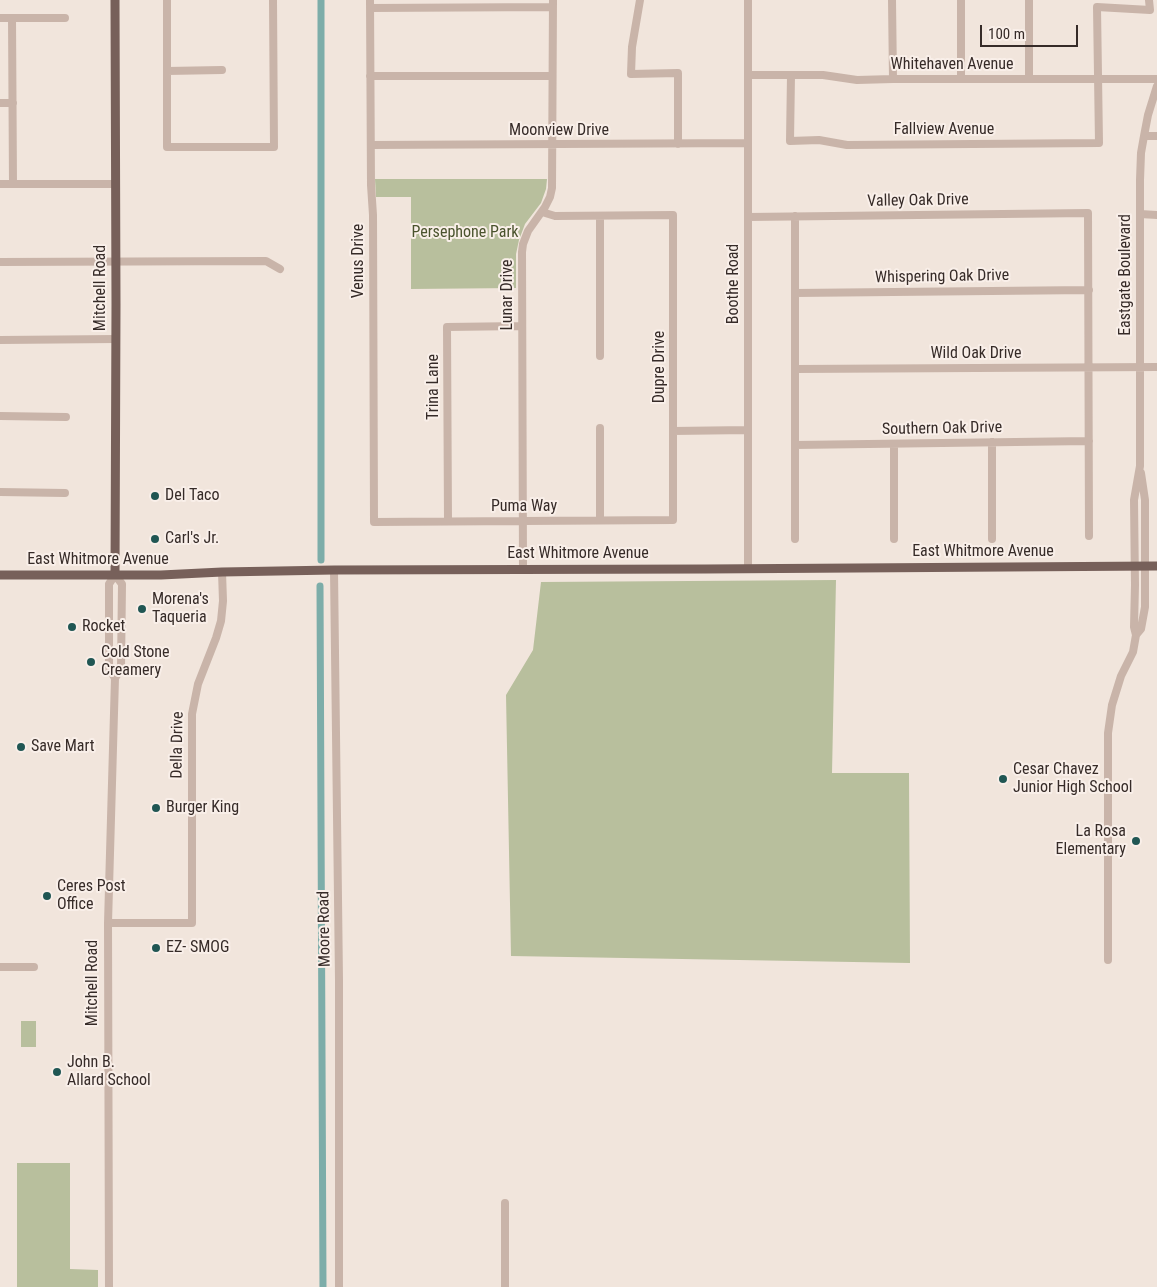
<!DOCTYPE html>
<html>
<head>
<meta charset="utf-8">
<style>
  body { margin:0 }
  #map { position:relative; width:1157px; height:1287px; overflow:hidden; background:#f1e5dc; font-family:"Roboto Condensed",sans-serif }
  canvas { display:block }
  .scale { position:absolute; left:980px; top:25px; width:98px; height:22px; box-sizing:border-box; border:2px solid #362b28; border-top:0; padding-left:6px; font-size:15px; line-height:18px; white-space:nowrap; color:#362b28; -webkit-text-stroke:4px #f9efe9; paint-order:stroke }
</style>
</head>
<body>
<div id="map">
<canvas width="1157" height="1287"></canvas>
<div class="scale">100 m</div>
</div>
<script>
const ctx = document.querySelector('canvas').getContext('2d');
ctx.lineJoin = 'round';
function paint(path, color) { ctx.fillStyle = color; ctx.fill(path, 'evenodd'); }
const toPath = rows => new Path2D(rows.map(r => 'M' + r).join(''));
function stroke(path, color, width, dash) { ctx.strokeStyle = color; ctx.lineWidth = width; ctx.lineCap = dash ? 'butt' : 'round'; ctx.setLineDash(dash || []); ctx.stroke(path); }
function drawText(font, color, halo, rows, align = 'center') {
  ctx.font = font + ' "Roboto Condensed",sans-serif'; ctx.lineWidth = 4; ctx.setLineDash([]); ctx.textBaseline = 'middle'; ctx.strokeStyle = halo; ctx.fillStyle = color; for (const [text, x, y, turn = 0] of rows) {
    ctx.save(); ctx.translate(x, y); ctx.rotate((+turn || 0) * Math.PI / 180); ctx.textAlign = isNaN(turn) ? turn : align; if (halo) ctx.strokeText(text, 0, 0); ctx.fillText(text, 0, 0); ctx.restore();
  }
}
paint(toPath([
  [375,179,547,179,546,189,541,203,525,224,519,240,516,254,516,288,411,289,411,197,376,197],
  [836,580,832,773,909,773,910,963,511,956,506,695,533,650,541,582],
  [21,1021,36,1021,36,1047,21,1047],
  [17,1163,70,1163,70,1269,98,1270,98,1287,17,1287]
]), '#b8bf9d');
stroke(toPath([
  [321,560,321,0],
  [320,586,323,1287]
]), '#7dada9', 7);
stroke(toPath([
  [167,0,167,147,274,147,273,0],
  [370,0,371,185,373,215,374,522,673,520,673,215,555,216,542,212],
  [640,0,632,47,631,74,678,73,678,144],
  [892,0,893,79],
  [961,0,961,78],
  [370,8,553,7],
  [0,18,65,18],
  [12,18,13,184],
  [167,71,222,70],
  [748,75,823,75,857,80,893,79,1157,79],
  [791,75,790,141,819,140,847,145,1099,143,1097,7,1150,10,1149,0],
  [370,76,552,76],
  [1029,79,1029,0],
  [0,103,13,103],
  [1144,136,1157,136],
  [371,145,748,143],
  [0,184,116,184],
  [1140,214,1157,215],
  [600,216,600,356],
  [795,216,795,539],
  [748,217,1088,213,1089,536],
  [0,262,266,261,280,269],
  [795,293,1089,290],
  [0,340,116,339],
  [795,369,1157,367],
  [0,416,66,417],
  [600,428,600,520],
  [673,431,748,430],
  [992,442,992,539],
  [894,444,894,539],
  [795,445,1089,441],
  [0,492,65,493],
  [448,521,447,327,522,326],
  [523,569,522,252,523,244,528,231,545,207,550,197,552,188,553,0],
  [748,569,748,0],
  [334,570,339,980,339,1287],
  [1136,635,1134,627,1135,585,1134,500,1140,466,1140,180,1141,153,1144,136,1148,115,1157,86],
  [108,923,192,923,192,714,198,684,216,638,221,621,223,601,222,572],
  [1108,960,1108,733,1112,705,1121,676,1133,652,1136,635,1141,629,1145,607,1145,500,1141,473],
  [0,967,34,967],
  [505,1203,505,1287],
  [109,1287,108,923,115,678,121,669,122,584,115,575,109,584,109,669,115,678]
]), '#c9b4a9', 8);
stroke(toPath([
  [115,0,116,304,115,575],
  [0,575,161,575,222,572,334,570,706,569,1157,566]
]), '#77605a', 9);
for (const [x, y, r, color] of [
  [155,496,5,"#205653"],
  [155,539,5,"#205653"],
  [142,609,5,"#205653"],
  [72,627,5,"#205653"],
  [91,662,5,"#205653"],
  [21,747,5,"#205653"],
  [1003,779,5,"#205653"],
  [156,808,5,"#205653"],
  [1136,841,5,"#205653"],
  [47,896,5,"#205653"],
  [156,948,5,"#205653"],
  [57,1072,5,"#205653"]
]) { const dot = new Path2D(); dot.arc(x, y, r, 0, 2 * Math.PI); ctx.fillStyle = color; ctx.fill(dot); stroke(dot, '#f9efe9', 2); }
drawText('16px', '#362b28', '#f9efe9', [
  ["Whitehaven Avenue",952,65],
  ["Fallview Avenue",944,130],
  ["Moonview Drive",559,131],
  ["Valley Oak Drive",918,201,-1],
  ["Venus Drive",359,261,-90],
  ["Eastgate Boulevard",1126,275,-90],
  ["Whispering Oak Drive",942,277,-1],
  ["Boothe Road",734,284,-90],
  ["Mitchell Road",101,288,-90],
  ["Lunar Drive",508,295,-90],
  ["Wild Oak Drive",976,354],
  ["Dupre Drive",660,367,-90],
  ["Trina Lane",434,387,-90],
  ["Southern Oak Drive",942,429,-1],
  ["Puma Way",524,507],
  ["East Whitmore Avenue",983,552],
  ["East Whitmore Avenue",578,554],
  ["East Whitmore Avenue",98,560],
  ["Della Drive",178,745,-89],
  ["Moore Road",325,929,-91],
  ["Mitchell Road",93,983,-90]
]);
drawText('16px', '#4a532d', '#f9efe9', [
  ["Persephone Park",465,233]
]);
drawText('16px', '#362b28', '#f9efe9', [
  ["Del Taco",165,496],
  ["Carl's Jr.",165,539],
  ["Morena's",152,600],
  ["Taqueria",152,618],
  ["Rocket",82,627],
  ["Cold Stone",101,653],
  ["Creamery",101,671],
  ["Save Mart",31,747],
  ["Cesar Chavez",1013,770],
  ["Junior High School",1013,788],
  ["Burger King",166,808],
  ["La Rosa",1126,832,"right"],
  ["Elementary",1126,850,"right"],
  ["Ceres Post",57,887],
  ["Office",57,905],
  ["EZ- SMOG",166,948],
  ["John B.",67,1063],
  ["Allard School",67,1081]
], 'left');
</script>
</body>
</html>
